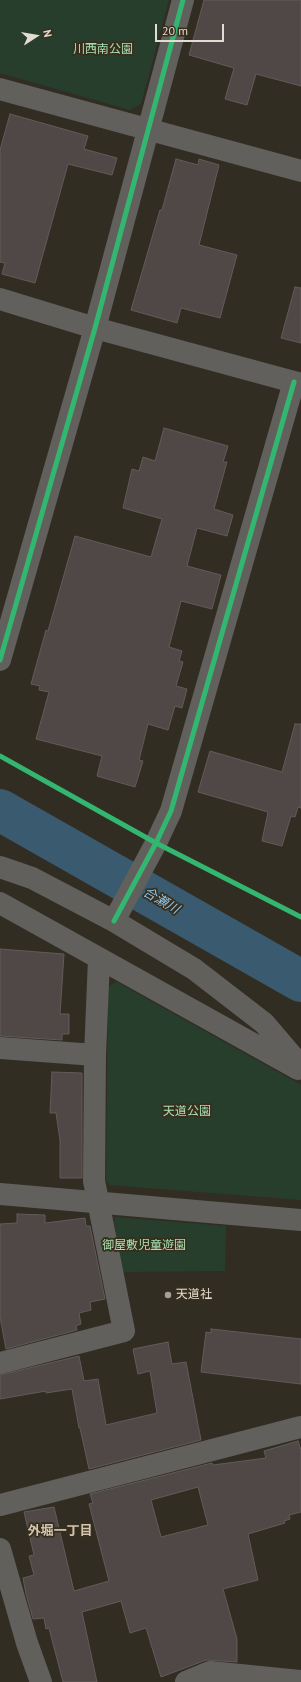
<!DOCTYPE html>
<html>
<head>
<meta charset="utf-8">
<style>
  body { margin:0 }
  #map { position:relative; width:301px; height:1682px; overflow:hidden; background:#322d23; font-family:"PT Sans",sans-serif }
  canvas { display:block }
  .north { position:absolute; left:16px; top:16px; width:40px; height:40px; -webkit-text-stroke:3px #382e1d; paint-order:stroke; rotate:78deg; font-size:11px; font-weight:700; line-height:16px; text-align:center; color:#e3dcd2 }
  .north::after { content:''; display:block; margin:auto; width:14px; height:18px; background:#e3dcd2; clip-path:polygon(50% 0,100% 100%,50% 72%,0 100%) }
  .scale { position:absolute; left:155px; top:24px; width:69px; height:18px; box-sizing:border-box; border:2px solid #e3dcd2; border-top:0; padding-left:5px; font-size:12px; line-height:14px; white-space:nowrap; color:#e3dcd2; -webkit-text-stroke:3px #382e1d; paint-order:stroke }
</style>
</head>
<body>
<div id="map">
<canvas width="301" height="1682"></canvas>
<div class="north">N</div>
<div class="scale">20 m</div>
</div>
<script>
const ctx = document.querySelector('canvas').getContext('2d');
ctx.lineJoin = 'round';
function paint(path, color) { ctx.fillStyle = color; ctx.fill(path, 'evenodd'); }
const toPath = rows => new Path2D(rows.map(r => 'M' + r).join(''));
function stroke(path, color, width, dash) { ctx.strokeStyle = color; ctx.lineWidth = width; ctx.lineCap = dash ? 'butt' : 'round'; ctx.setLineDash(dash || []); ctx.stroke(path); }
function drawText(font, color, halo, rows, align = 'center') {
  ctx.font = font + ' "PT Sans","Noto Sans JP",sans-serif'; ctx.lineWidth = 3.5; ctx.setLineDash([]); ctx.textBaseline = 'middle'; ctx.strokeStyle = halo; ctx.fillStyle = color; for (const [text, x, y, turn = 0] of rows) {
    ctx.save(); ctx.translate(x, y); ctx.rotate((+turn || 0) * Math.PI / 180); ctx.textAlign = isNaN(turn) ? turn : align; if (halo) ctx.strokeText(text, 0, 0); ctx.fillText(text, 0, 0); ctx.restore();
  }
}
paint(toPath([
  [0,0,169,0,141,104,130,110,0,73],
  [117,982,301,1085,301,1200,110,1185,106,1181,108,987],
  [114,1217,226,1226,225,1271,121,1272]
]), '#283e2c');
stroke(toPath([
  [0,810,301,981]
]), '#3a5a6f', 42);
const building = toPath([
  [204,0,301,0,301,86,256,74,247,105,225,99,234,68,189,55,204,0],
  [10,114,88,136,84,149,117,158,112,175,68,164,35,283,2,274,5,263,0,262,0,150,10,114],
  [176,159,198,165,199,159,219,165,199,245,237,255,220,318,181,308,177,323,131,310,160,210,162,210,176,159],
  [295,287,301,288,301,343,281,338,295,287],
  [164,428,228,446,223,462,227,462,214,509,233,515,227,536,197,528,187,566,221,575,212,609,181,601,169,647,182,651,179,661,183,662,176,686,187,689,182,708,175,706,168,730,148,724,139,760,143,761,135,787,97,776,102,756,36,739,49,692,39,690,40,686,31,684,46,630,48,631,75,536,151,557,162,519,123,508,132,469,139,471,143,457,155,461,164,428],
  [295,724,301,724,301,808,298,807,295,817,291,816,282,846,262,841,268,812,198,792,210,751,282,772,295,724],
  [0,949,64,954,60,1014,69,1014,69,1034,62,1034,62,1040,0,1036,0,949],
  [52,1072,82,1073,82,1178,60,1178,60,1140,56,1113,50,1113,52,1072],
  [17,1214,45,1215,45,1223,85,1218,86,1226,90,1226,105,1299,90,1302,91,1310,79,1313,81,1324,76,1326,77,1330,6,1349,0,1317,0,1224,17,1223,17,1214],
  [211,1329,301,1339,301,1384,201,1372,206,1332,211,1333,211,1329],
  [168,1342,172,1364,186,1362,201,1440,89,1469,80,1428,79,1428,72,1389,46,1393,46,1391,0,1399,0,1375,79,1356,84,1381,98,1379,106,1425,157,1413,150,1371,138,1374,133,1349,168,1342],
  [298,1441,301,1450,301,1512,289,1515,290,1519,284,1521,285,1523,248,1534,258,1580,223,1589,237,1639,237,1662,206,1660,161,1677,146,1628,130,1633,121,1601,82,1612,97,1682,63,1682,49,1628,46,1629,44,1618,33,1619,26,1594,23,1578,34,1575,29,1556,34,1555,24,1512,54,1507,74,1591,109,1581,89,1504,93,1503,90,1494,212,1463,213,1465,266,1458,264,1451,298,1441],
  [198,1487,208,1525,161,1537,151,1500,198,1487]
]);
paint(building, '#4f4846');
stroke(building, '#625b59', 1);
stroke(toPath([
  [0,89,301,171],
  [0,299,95,328,301,384],
  [0,660,95,328,183,0],
  [0,867,32,878,114,921,194,969,264,1023,301,1066],
  [0,903,298,1069],
  [114,921,156,843,171,811,294,382],
  [0,1048,95,1055],
  [0,1194,301,1220],
  [0,1363,124,1331,94,1181,95,1055,99,959],
  [0,1505,301,1427],
  [0,1549,27,1643,41,1682],
  [186,1682,210,1672,301,1681]
]), '#62605c', 22);
stroke(toPath([
  [0,660,95,328,183,0],
  [0,756,156,843,301,917],
  [114,921,156,843,171,811,294,382]
]), '#33b770', 5);
for (const [x, y, r, color] of [
  [168,1295,4,"#a59f95"]
]) { const dot = new Path2D(); dot.arc(x, y, r, 0, 2 * Math.PI); ctx.fillStyle = color; ctx.fill(dot); stroke(dot, '#382e1d', 1.5); }
drawText('12px', '#a6e0b2', '#382e1d', [
  ["川西南公園",103,50],
  ["天道公園",187,1112],
  ["御屋敷児童遊園",144,1246]
]);
drawText('12px', '#e3dcd2', '#382e1d', [
  ["天道社",176,1295]
], 'left');
drawText('italic 13px', '#8ac8f1', '#382e1d', [
  ["合瀬川",161,901,30]
]);
drawText('bold 13px', '#d2c6b1', '#382e1d', [
  ["外堀一丁目",60,1531]
]);
</script>
</body>
</html>
